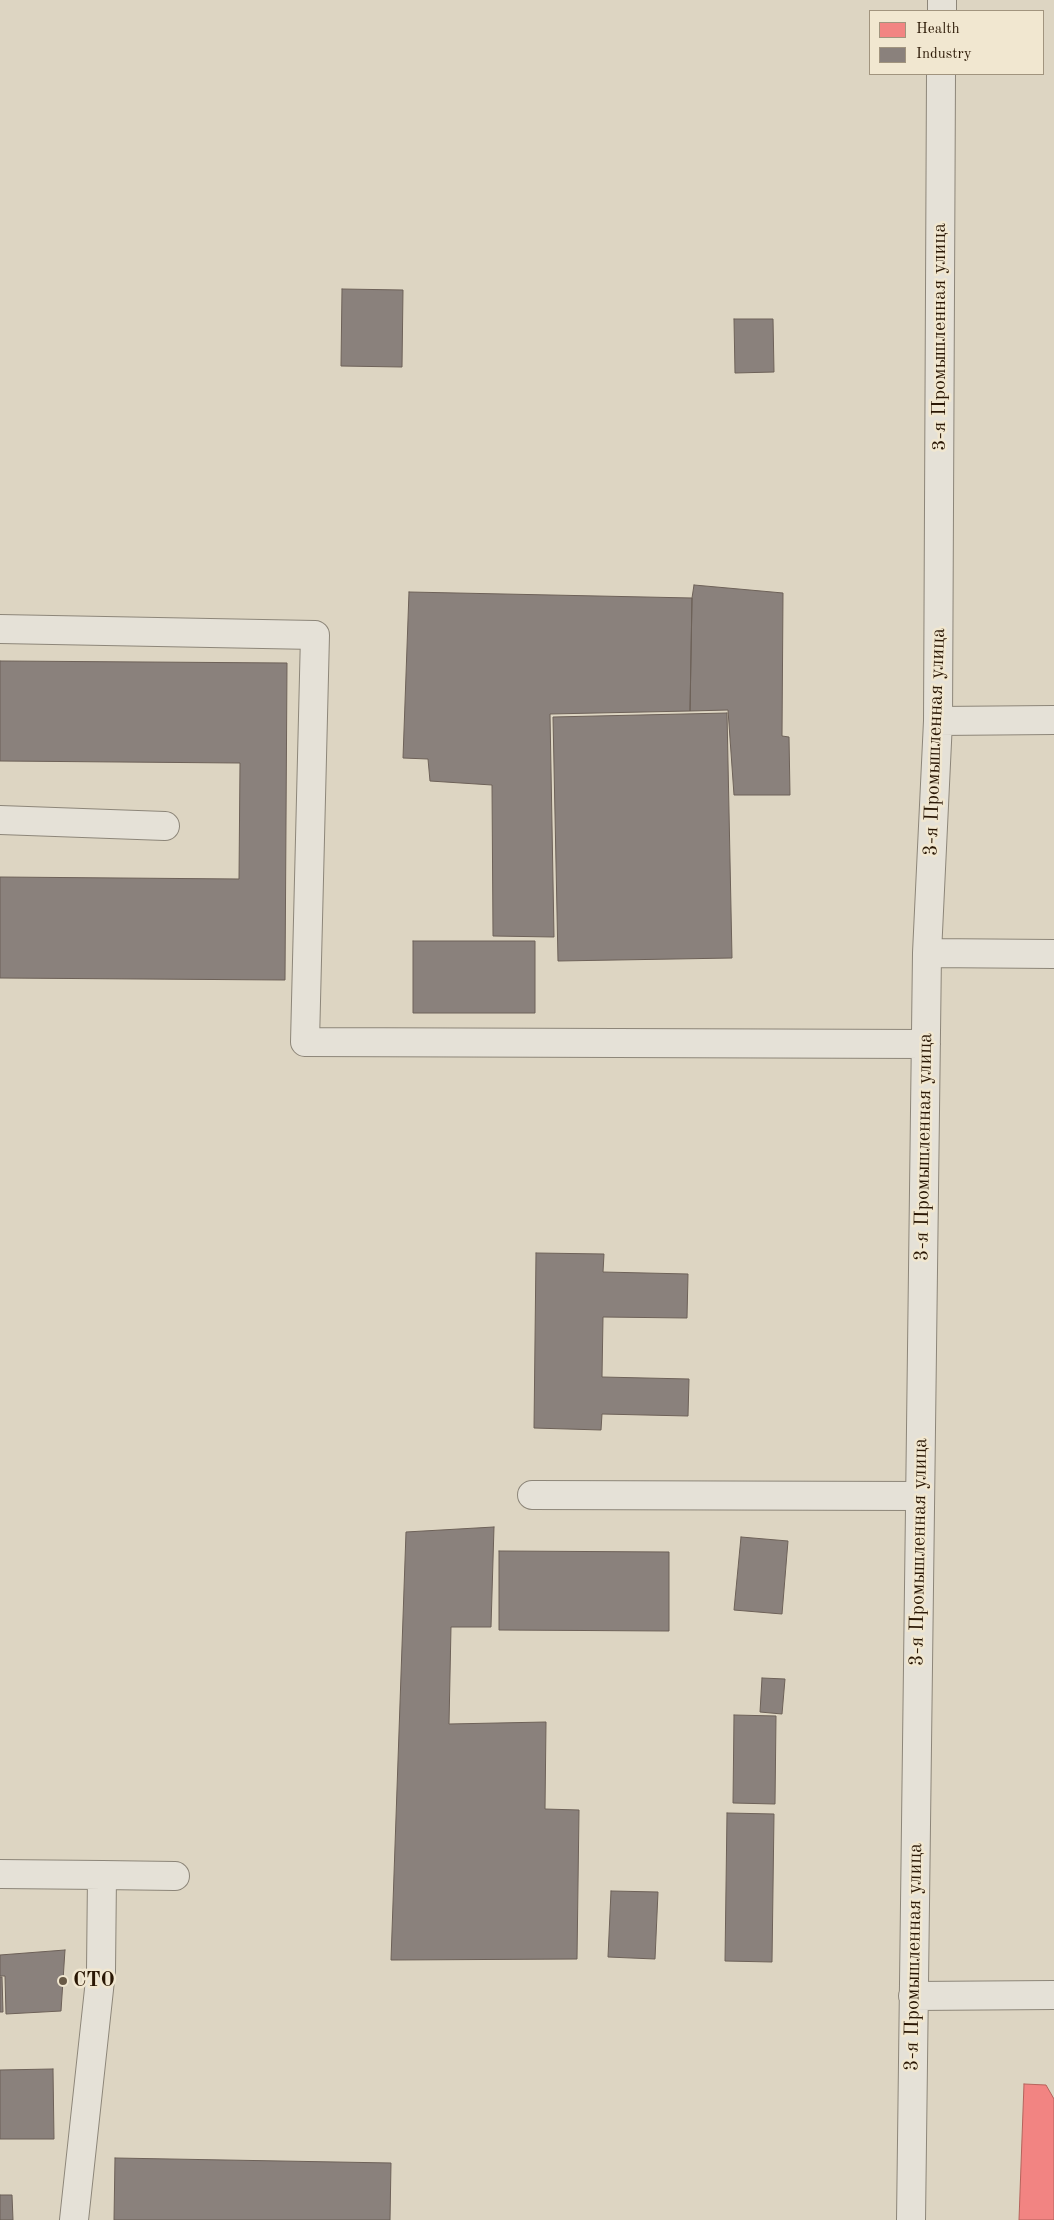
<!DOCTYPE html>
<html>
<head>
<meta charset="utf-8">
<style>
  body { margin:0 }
  #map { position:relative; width:1054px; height:2220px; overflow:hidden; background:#ddd5c2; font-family:"Old Standard TT",serif }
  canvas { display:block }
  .legend { position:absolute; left:869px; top:10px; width:175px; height:65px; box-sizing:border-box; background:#f1e7d0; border:1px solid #a1947e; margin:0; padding:6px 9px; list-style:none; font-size:15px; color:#2a1704 }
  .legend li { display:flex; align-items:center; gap:10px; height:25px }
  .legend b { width:25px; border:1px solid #a1947e }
</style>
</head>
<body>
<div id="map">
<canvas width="1054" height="2220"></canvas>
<ul class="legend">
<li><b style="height:14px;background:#f28482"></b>Health</li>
<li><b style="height:14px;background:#8a817c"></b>Industry</li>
</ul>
</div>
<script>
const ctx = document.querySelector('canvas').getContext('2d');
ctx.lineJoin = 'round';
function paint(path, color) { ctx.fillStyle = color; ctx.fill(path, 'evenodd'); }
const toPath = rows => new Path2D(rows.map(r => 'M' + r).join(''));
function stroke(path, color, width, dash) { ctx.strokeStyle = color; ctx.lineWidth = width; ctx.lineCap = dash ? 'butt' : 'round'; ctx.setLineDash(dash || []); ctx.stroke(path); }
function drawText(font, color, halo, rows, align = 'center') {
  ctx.font = font + ' "Old Standard TT",serif'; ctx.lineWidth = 5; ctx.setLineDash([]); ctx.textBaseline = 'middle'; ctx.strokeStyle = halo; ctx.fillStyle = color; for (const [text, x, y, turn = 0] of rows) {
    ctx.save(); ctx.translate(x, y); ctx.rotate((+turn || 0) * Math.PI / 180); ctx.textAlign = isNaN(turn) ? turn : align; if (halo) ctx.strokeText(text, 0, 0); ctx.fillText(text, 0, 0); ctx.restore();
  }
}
const health = toPath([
  [1024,2084,1046,2085,1054,2099,1054,2220,1019,2220,1024,2084]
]);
paint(health, '#f28482');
stroke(health, '#b6635c', 1);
const industry = toPath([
  [342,289,403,290,402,367,341,366,342,289],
  [734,319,773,319,774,372,735,373,734,319],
  [694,585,783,593,782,736,789,737,790,795,734,795,728,710,690,711,692,598,694,585],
  [409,592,692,598,690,711,550,714,554,937,493,936,492,785,430,781,428,759,403,758,409,592],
  [0,661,287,663,285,980,0,978,0,877,239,879,240,763,0,761,0,661],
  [727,713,732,958,558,961,553,717,727,713],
  [413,941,535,941,535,1013,413,1013,413,941],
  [536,1253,604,1254,603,1272,688,1274,687,1318,603,1317,602,1377,689,1379,688,1416,602,1414,601,1430,534,1428,536,1253],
  [494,1527,491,1627,451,1627,449,1724,546,1722,545,1809,579,1810,577,1959,391,1960,406,1532,494,1527],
  [741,1537,788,1541,782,1614,734,1610,741,1537],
  [499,1551,669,1552,669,1631,499,1630,499,1551],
  [762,1678,785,1679,782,1714,760,1712,762,1678],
  [734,1715,776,1716,775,1804,733,1803,734,1715],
  [727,1813,774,1814,772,1962,725,1961,727,1813],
  [611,1891,658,1892,655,1959,608,1957,611,1891],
  [65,1950,61,2011,6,2014,5,1976,0,1976,0,1955,65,1950],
  [0,1977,2,1977,3,2012,0,2012,0,1977],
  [53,2069,54,2139,0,2139,0,2070,53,2069],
  [115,2158,391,2163,390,2220,114,2220,115,2158],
  [0,2195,12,2195,13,2220,0,2220,0,2195]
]);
paint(industry, '#8a817c');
stroke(industry, '#6d6158', 1);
const minor = toPath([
  [942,11,942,0],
  [0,629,315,635,305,1042,926,1044],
  [938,721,1054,720],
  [0,820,165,826],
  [927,953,1054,954],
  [532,1495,920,1496],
  [0,1874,102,1875,101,1971,74,2220],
  [102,1875,175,1876],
  [913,1996,1054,1995],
  [911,2220,927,953,938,721,941,74]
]);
stroke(minor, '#8d8679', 30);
stroke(minor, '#e5e1d7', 28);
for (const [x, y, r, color] of [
  [63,1981,5,"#695a46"]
]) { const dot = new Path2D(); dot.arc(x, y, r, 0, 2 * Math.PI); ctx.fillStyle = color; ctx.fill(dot); stroke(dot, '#f1e7d0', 2); }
drawText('20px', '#2a1704', '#f1e7d0', [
  ["3-я Промышленная улица",940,337,-90],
  ["3-я Промышленная улица",935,742,-88],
  ["3-я Промышленная улица",924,1147,-89],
  ["3-я Промышленная улица",919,1552,-89],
  ["3-я Промышленная улица",914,1957,-89]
]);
drawText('bold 20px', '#2a1704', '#f1e7d0', [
  ["СТО",73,1981]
], 'left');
</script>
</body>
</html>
